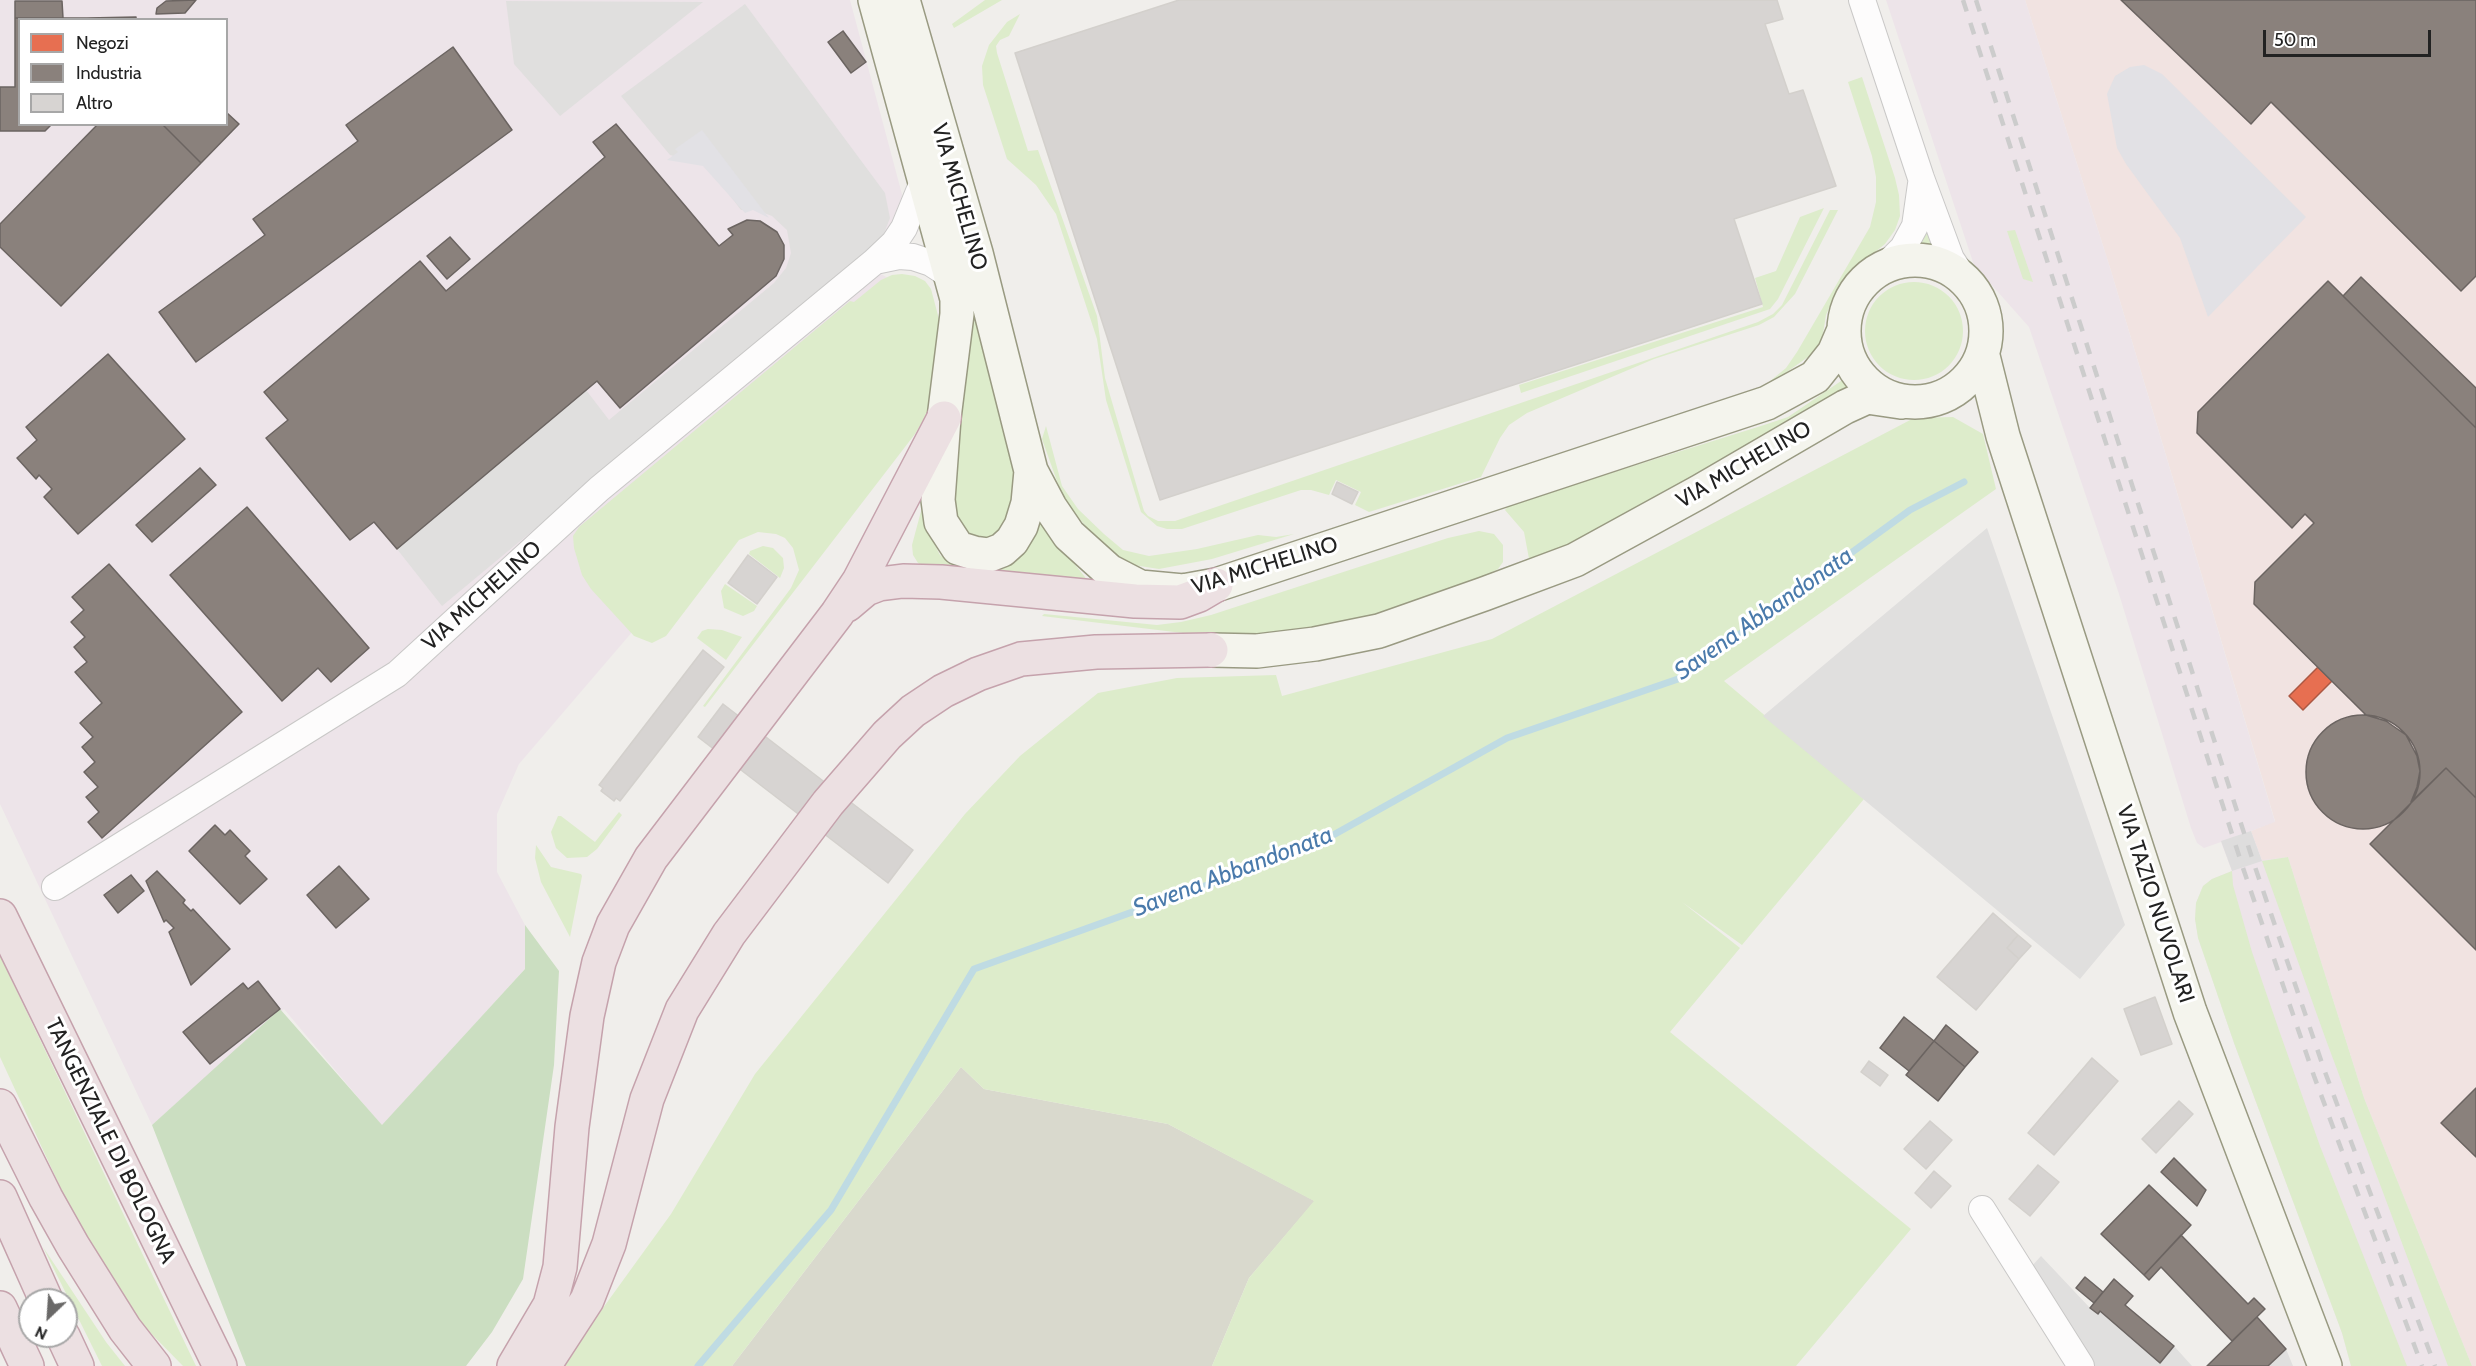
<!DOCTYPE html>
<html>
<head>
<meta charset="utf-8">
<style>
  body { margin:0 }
  #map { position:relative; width:2476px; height:1366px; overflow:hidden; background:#f0eeeb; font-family:Cabin,sans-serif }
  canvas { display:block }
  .legend { position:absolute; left:18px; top:18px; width:210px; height:108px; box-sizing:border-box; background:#fff; border:2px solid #a7a7a7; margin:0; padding:8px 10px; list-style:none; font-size:18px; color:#222 }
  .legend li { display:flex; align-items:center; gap:12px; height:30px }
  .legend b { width:30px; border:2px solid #a7a7a7 }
  .north { position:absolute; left:18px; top:1288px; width:60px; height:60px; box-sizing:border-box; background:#fff; border:2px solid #a7a7a7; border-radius:50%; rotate:205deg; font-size:16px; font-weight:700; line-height:24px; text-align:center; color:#222 }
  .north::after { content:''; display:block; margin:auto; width:21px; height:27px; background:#6a6968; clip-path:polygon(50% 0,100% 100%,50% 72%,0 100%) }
  .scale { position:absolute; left:2263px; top:30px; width:168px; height:27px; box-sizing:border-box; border:3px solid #222; border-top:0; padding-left:8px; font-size:18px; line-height:21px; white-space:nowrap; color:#222; -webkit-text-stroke:4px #fff; paint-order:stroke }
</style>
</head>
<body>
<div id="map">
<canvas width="2476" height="1366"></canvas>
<ul class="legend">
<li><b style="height:16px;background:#e76f51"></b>Negozi</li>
<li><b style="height:16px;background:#8a817c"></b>Industria</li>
<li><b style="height:16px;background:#d7d4d2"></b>Altro</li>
</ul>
<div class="north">N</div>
<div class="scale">50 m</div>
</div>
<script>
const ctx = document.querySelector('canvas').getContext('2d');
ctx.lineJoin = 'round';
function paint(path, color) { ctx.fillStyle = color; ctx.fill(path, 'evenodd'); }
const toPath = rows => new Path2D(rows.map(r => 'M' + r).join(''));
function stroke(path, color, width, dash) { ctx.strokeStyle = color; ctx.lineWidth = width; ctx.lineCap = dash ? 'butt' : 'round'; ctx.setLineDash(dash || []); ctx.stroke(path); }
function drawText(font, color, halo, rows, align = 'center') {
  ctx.font = font + ' Cabin,sans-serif'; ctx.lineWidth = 6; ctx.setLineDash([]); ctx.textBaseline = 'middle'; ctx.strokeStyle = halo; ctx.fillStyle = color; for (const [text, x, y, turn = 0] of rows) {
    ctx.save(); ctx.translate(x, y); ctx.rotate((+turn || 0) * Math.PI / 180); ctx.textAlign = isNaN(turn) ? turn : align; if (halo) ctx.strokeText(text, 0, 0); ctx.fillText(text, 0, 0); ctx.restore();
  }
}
paint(toPath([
  [2025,0,2476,0,2476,1366,2472,1366,2364,1098,2288,857,2262,861,2251,831,2275,821,2111,271]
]), '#f1e3e1');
paint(toPath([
  [0,0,850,0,903,198,881,274,911,291,795,502,705,547,519,764,497,814,497,872,525,925,525,969,382,1126,284,1009,152,1125,0,804],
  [20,20,226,20,226,124,20,124],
  [1886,0,2025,0,2111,271,2275,822,2251,831,2262,860,2288,857,2364,1098,2472,1366,2351,1366,2342,1333,2234,1043,2198,937,2195,919,2196,903,2203,886,2212,879,2232,871,2221,842,2204,848,2197,843,2191,828,2119,594,2029,327,1974,265]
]), '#ede4e9');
paint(toPath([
  [961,1067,984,1089,1168,1124,1315,1201,1249,1278,1212,1366,732,1366]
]), '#d9d9cd');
paint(toPath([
  [985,0,1002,0,954,28,952,24],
  [1020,14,1009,36,1000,40,996,46,997,53,1028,151,1038,150,1097,316,1105,378,1144,511,1148,516,1158,521,1175,521,1758,322,1773,314,1782,305,1830,210,1838,210,1795,294,1774,317,1759,325,1654,359,1527,413,1509,425,1500,438,1481,477,1369,512,1355,505,1361,492,1336,480,1329,495,1311,490,1301,490,1182,529,1167,529,1157,526,1141,512,1106,400,1097,339,1056,214,1036,185,1007,159,983,85,982,66,989,45,1007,22],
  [1862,77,1895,178,1899,195,1900,216,1895,230,1885,244,1848,274,1839,286,1826,315,1822,340,1815,352,1777,379,1769,382,1786,368,1797,352,1870,227,1876,202,1876,177,1872,156,1848,82],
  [1824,208,1778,299,1770,309,1521,393,1519,385,1763,307,1755,278,1776,271,1800,217],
  [1928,221,1938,252,1916,248],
  [2015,230,2033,282,2023,279,2007,231],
  [902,274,915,276,925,281,931,289,940,323,931,407,915,434,705,707,703,706,791,588,799,570,793,548,785,538,776,534,758,532,739,540,666,636,652,643,634,636,591,589,582,575,574,548,573,536,579,527,850,301,854,302,881,280,892,275],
  '1865 331a49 49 0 1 1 98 0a49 49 0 1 1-98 0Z',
  [972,321,977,322,1014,470,1016,501,1009,532,973,544,952,509],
  [1847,379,1853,386,1602,535,1530,564,1524,532,1505,510,1509,505,1764,425,1788,417,1841,381],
  [1953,417,1983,434,1996,489,1724,681,1864,799,1742,945,1682,902,1740,948,1670,1032,1911,1229,1796,1366,1212,1366,1249,1278,1314,1201,1168,1124,984,1089,961,1067,732,1366,561,1366,671,1214,755,1074,965,814,1020,756,1098,693,1177,678,1276,675,1282,696,1492,639,1914,418],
  [1046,426,1062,486,1078,509,1104,534,1123,550,1149,556,1197,549,1258,535,1276,537,1294,534,1212,559,1159,569,1127,564,1097,539,1064,501,1042,439],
  [924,500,927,504,930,535,940,555,954,566,972,574,992,574,1010,565,1024,553,1039,520,1089,582,1089,586,969,577,924,567,918,563,913,555,912,545],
  [1479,531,1494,534,1503,545,1503,562,1498,569,1485,576,1350,623,1320,631,1224,638,1042,616,1044,614,1157,625,1181,622,1211,615,1448,538],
  [763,546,773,548,783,558,784,568,780,578,749,554,750,551],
  [725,584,757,606,754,611,743,616,724,608,721,591],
  [708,629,722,630,742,637,726,660,697,638,702,631],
  [619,812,622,815,597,849,587,857,567,858,556,848,551,832,558,816,561,816,595,842],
  [536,845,551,867,581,874,582,876,570,937,541,882,535,858],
  [2288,857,2364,1098,2472,1366,2448,1366,2326,1040,2262,861],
  [2232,871,2233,885,2252,952,2280,1033,2320,1146,2407,1366,2351,1366,2342,1333,2234,1043,2198,938,2195,919,2196,903,2203,886,2212,879],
  [0,956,196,1366,183,1366,137,1319,69,1206,0,1057],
  [43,1247,106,1342,125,1366,102,1366]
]), '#ddeccb');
paint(toPath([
  [525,925,559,971,554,1065,523,1279,492,1332,466,1366,246,1366,152,1125,280,1009,382,1125,525,969]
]), '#cbdec1');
paint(toPath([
  [506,1,703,2,560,116,514,64],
  [745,4,885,193,890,218,881,241,442,606,397,549,586,390,609,420,774,283,786,268,791,253,787,230,772,216,756,210,741,210,706,164,670,155,621,96],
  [1987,528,2125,925,2080,979,1763,716],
  [2041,1256,2090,1308,2097,1313,2100,1311,2160,1362,2174,1346,2192,1366,2094,1366,2087,1359,2031,1267],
  [2286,1349,2293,1366,2269,1366]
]), '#e0dfde');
paint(toPath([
  [2144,65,2162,74,2306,217,2208,317,2180,238,2126,164,2117,148,2107,94,2115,76,2130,67],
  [702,130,769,218,753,210,745,213,703,166,667,160,678,152,675,149]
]), '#e2e1e5');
paint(toPath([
  [2251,831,2262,861,2232,871,2221,841]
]), '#dedddd');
const shops = toPath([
  [2318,667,2332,681,2303,710,2289,696,2318,667]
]);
paint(shops, '#e76f51');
stroke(shops, '#ac5843', 1.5);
const industry = toPath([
  [196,0,185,13,156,14,157,8,166,1,196,0],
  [2121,0,2476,0,2476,276,2461,291,2271,102,2251,124,2121,0],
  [15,1,62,1,63,18,15,18,15,1],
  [136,17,136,20,87,20,87,18,136,17],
  [15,18,87,18,87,20,20,20,20,124,52,124,45,131,0,131,0,87,15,87,15,18],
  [843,31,866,62,851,73,828,42,843,31],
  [453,47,512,130,196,362,159,312,265,235,253,219,358,141,346,125,453,47],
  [226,112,239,124,201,163,162,124,226,124,226,112],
  [98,124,162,124,201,163,61,306,0,247,0,224,98,124],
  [616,124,719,246,733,235,728,229,747,220,760,221,777,232,784,245,784,259,776,276,620,408,597,381,397,549,374,522,350,540,266,438,288,420,264,392,420,261,446,291,605,157,593,142,616,124],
  [450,237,470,259,447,279,427,256,450,237],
  [2361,277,2476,388,2476,428,2343,296,2361,277],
  [2328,281,2476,428,2476,798,2446,768,2411,802,2417,787,2420,771,2417,756,2406,735,2386,721,2366,715,2254,604,2255,582,2314,523,2305,514,2292,528,2197,433,2198,412,2328,281],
  [108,354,185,439,78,534,44,497,52,489,39,475,36,479,17,458,37,440,26,427,108,354],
  [200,468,216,485,152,542,136,525,200,468],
  [247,507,369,648,331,682,318,668,282,701,170,575,247,507],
  [109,564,242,712,102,838,88,822,99,812,86,797,98,787,84,772,95,762,82,747,93,737,80,723,102,703,75,672,87,662,74,647,85,637,71,622,84,610,72,597,109,564],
  '2306 772a57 57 0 1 1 114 0a57 57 0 1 1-114 0Z',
  [2446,768,2476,798,2476,950,2370,844,2446,768],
  [215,825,225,835,230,830,250,851,245,856,267,879,240,904,189,851,215,825],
  [339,866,369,899,336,928,307,895,339,866],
  [157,871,185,900,183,903,191,911,193,909,230,949,191,985,169,932,174,928,166,920,164,922,146,881,157,871],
  [131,875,144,891,118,913,104,895,131,875],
  [258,981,280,1009,210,1064,183,1032,243,983,248,989,258,981],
  [1904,1017,1934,1041,1909,1071,1880,1048,1904,1017],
  [1946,1025,1978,1052,1965,1067,1934,1041,1946,1025],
  [1934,1041,1965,1067,1938,1101,1906,1075,1934,1041],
  [2476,1088,2476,1157,2441,1123,2476,1088],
  [2174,1158,2206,1190,2197,1206,2161,1172,2174,1158],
  [2149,1185,2191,1225,2144,1275,2101,1234,2149,1185],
  [2181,1235,2248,1304,2254,1298,2265,1309,2232,1341,2161,1267,2149,1280,2144,1275,2181,1235],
  [2085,1277,2103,1292,2094,1303,2076,1288,2085,1277],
  [2114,1279,2133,1296,2125,1305,2174,1346,2160,1363,2100,1311,2098,1314,2090,1308,2114,1279],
  [2257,1317,2286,1349,2268,1366,2207,1366,2257,1317]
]);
paint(industry, '#8a817c');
stroke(industry, '#6b6461', 1.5);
stroke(toPath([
  [698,1366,831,1210,974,969,1310,848,1507,738,1678,679,1910,510,1964,482]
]), '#bfdbe3', 7);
const building = toPath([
  [1179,0,1777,0,1783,19,1765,24,1789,94,1803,90,1836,186,1734,219,1762,304,1160,500,1015,53,1179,0],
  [1337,482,1358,492,1352,504,1332,494,1337,482],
  [748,555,777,577,757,604,728,583,748,555],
  [703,650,724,667,620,801,616,798,614,801,601,791,603,788,599,785,703,650],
  [723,704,913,850,888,883,698,737,723,704],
  [1993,913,2018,935,2007,948,2019,959,1976,1010,1937,977,1993,913],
  [2018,935,2031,946,2019,959,2007,948,2018,935],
  [2155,997,2172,1044,2141,1055,2124,1009,2155,997],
  [2092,1058,2118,1081,2054,1155,2028,1133,2092,1058],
  [1869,1061,1888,1075,1880,1086,1861,1072,1869,1061],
  [2179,1101,2193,1114,2156,1153,2142,1139,2179,1101],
  [1930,1121,1952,1140,1926,1169,1904,1149,1930,1121],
  [2038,1165,2059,1182,2030,1216,2009,1199,2038,1165],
  [1934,1171,1951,1186,1931,1208,1915,1193,1934,1171]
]);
paint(building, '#d7d4d2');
stroke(building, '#d3d0cc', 1.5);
const street = toPath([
  [1862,0,1921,178,1951,259,1966,281],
  [875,261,899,256,913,257,931,263,951,276],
  [1885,266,1903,248,1915,226,1921,184],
  [55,887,397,674,599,489,875,261,894,243,904,228,925,177],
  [1982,1209,2081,1366]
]);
const secondary = toPath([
  [875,0,957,299,957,314,944,418,938,500,941,522,958,548,974,553,989,555,1002,550,1012,541,1021,526,1028,503,1031,471],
  [903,0,976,253,1031,471,1050,507,1069,535,1109,571,1140,587,1183,591,1216,585,1767,403,1815,377,1834,353,1843,332],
  '1844 331a71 71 0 1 1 142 0a71 71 0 1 1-142 0Z',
  [1983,356,2003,436,2190,1012,2325,1366],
  [1211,650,1257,651,1315,644,1379,631,1484,594,1575,560,1699,492,1845,407,1867,397,1901,402]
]);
const highway = toPath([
  [847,605,866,589,879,584,903,581,941,582,1135,601,1180,602,1199,595,1216,585],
  [0,916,220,1366],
  [0,1106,46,1198,73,1246,125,1329,154,1366],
  [0,1197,46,1300],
  [0,1308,27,1366],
  [63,1336,77,1366],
  [514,1366,550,1305,560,1267,572,1127,587,1016,599,962,613,925,651,858,837,614,859,581,944,418],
  [544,1366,587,1300,609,1244,647,1099,682,1010,729,934,828,803,887,735,913,711,943,691,978,674,1021,659,1096,652,1211,650]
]);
stroke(street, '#c9c8c7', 28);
stroke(secondary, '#999a82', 36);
stroke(highway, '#c5a2ac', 36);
stroke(street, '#fdfcfc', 26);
stroke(secondary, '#f4f4ed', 33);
stroke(highway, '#ece0e2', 33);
stroke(toPath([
  [1963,0,2243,868,2314,1076,2422,1366],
  [1976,0,2254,864,2325,1072,2435,1366]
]), '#ccc', 4.5, [12, 12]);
drawText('22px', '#222', '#fff', [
  ["VIA MICHELINO",959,197,74],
  ["VIA MICHELINO",1744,465,-30],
  ["VIA MICHELINO",1265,566,-17],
  ["VIA MICHELINO",482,596,-42],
  ["VIA TAZIO NUVOLARI",2155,904,72],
  ["TANGENZIALE DI BOLOGNA",110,1141,64]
]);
drawText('italic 24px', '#4a7aab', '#fff', [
  ["Savena Abbandonata",1764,614,-35],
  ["Savena Abbandonata",1233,872,-21]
]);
</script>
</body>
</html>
